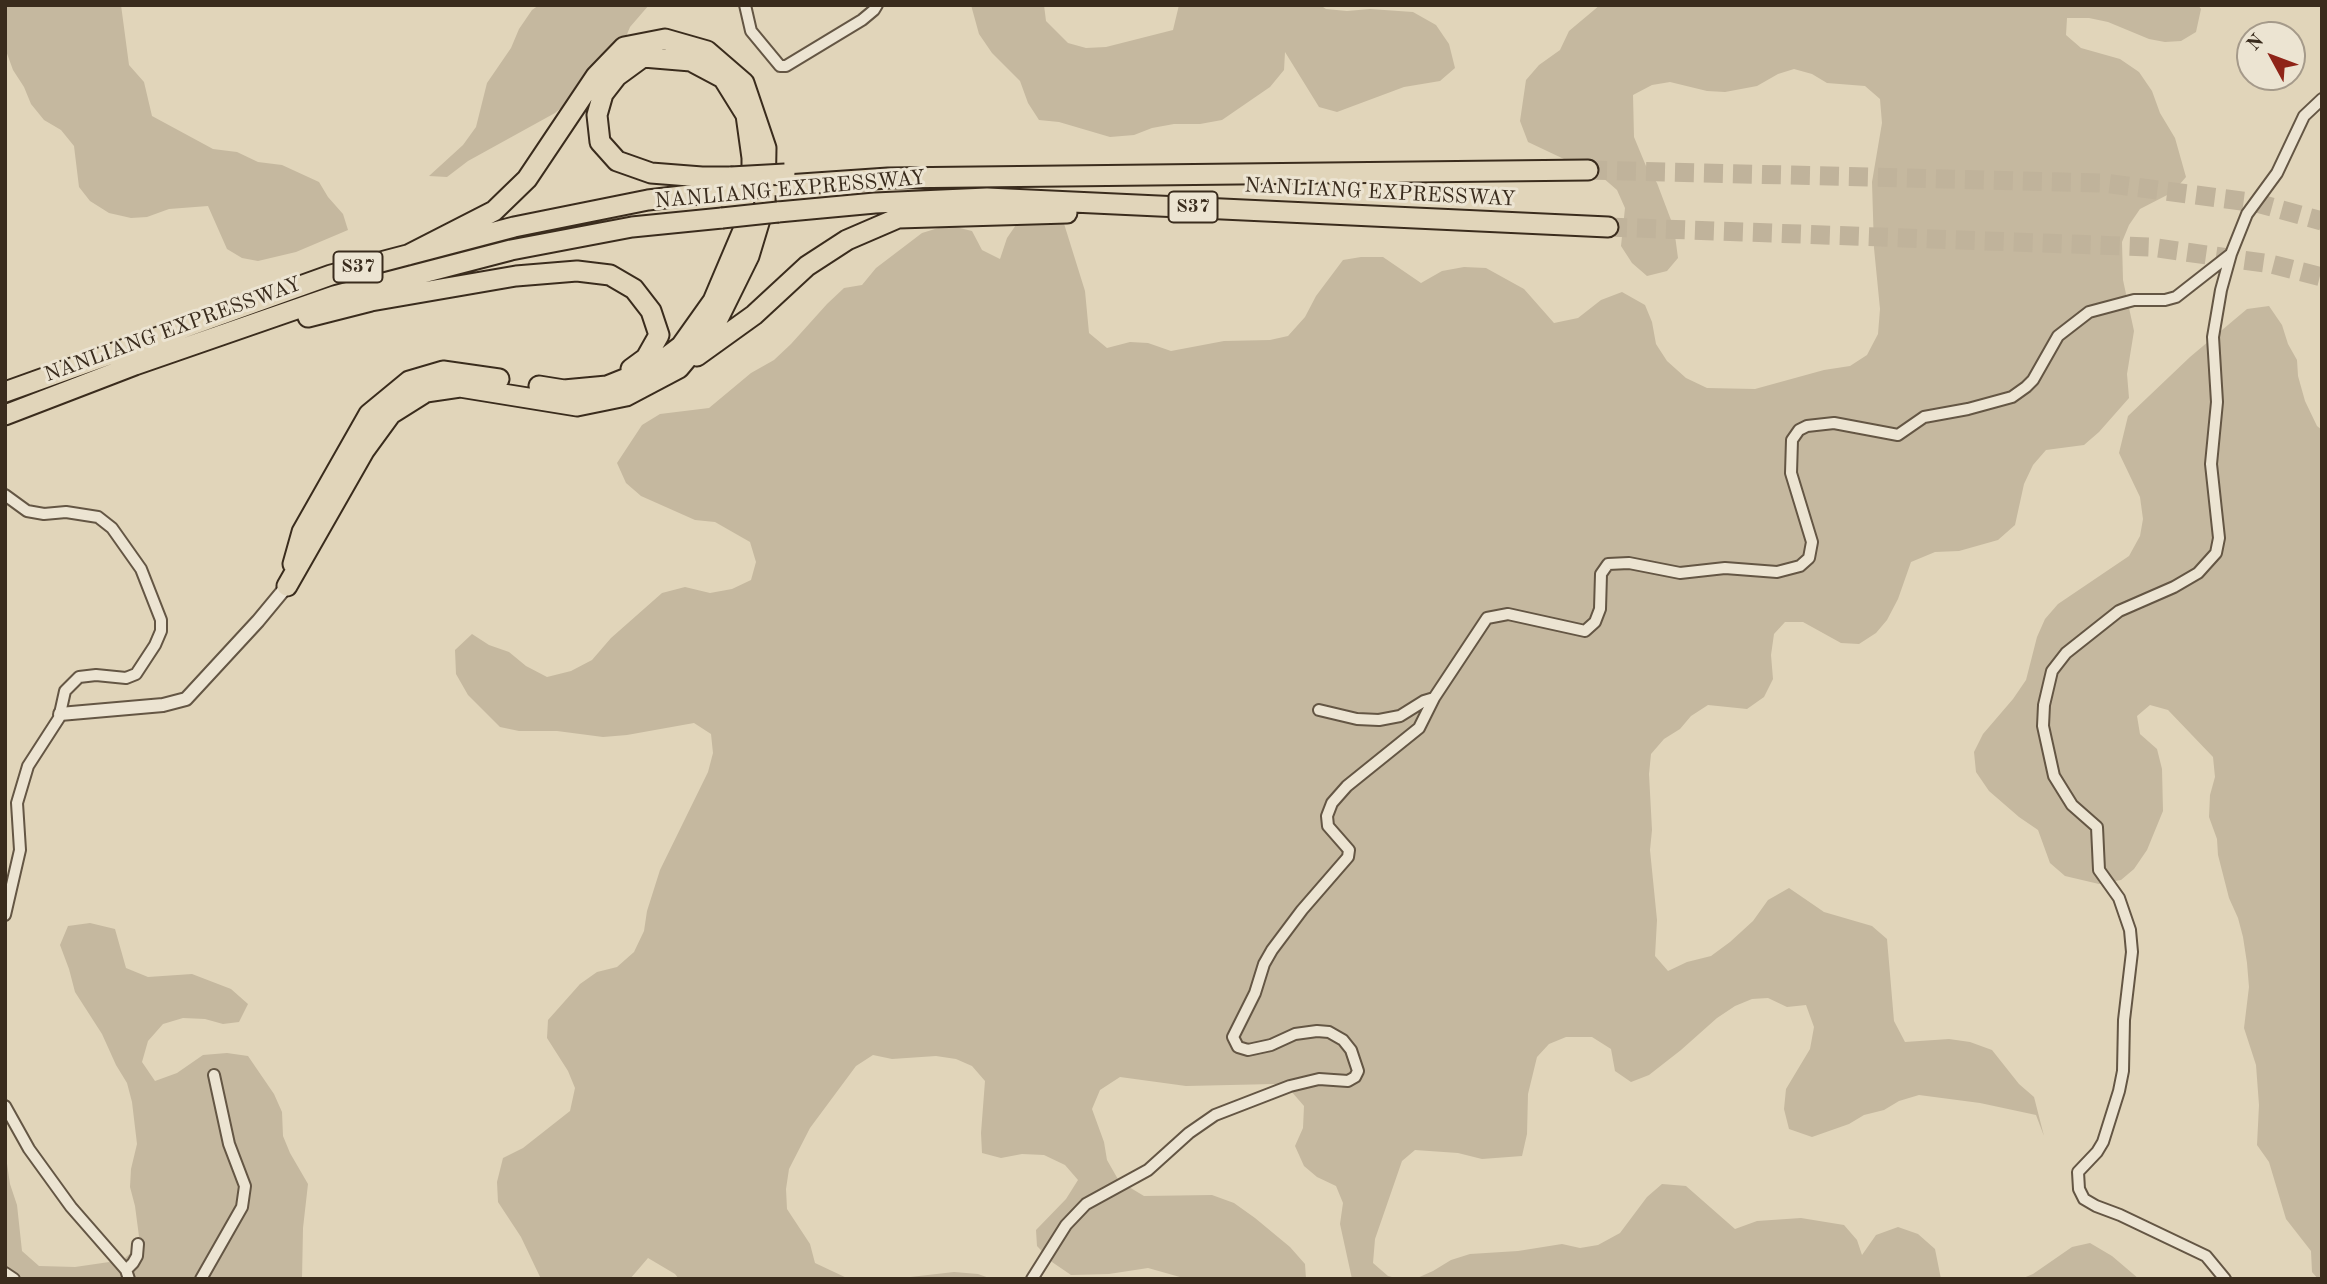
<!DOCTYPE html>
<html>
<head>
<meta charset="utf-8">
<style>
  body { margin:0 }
  #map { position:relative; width:2327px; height:1284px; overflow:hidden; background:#e1d5ba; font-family:"Old Standard TT",serif }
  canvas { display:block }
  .frame { position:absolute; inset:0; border:7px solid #3a2c1d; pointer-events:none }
  .north { position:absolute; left:2236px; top:21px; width:70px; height:70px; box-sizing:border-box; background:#ece4d2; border:2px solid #a59a8a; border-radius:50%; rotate:311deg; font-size:19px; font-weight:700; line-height:28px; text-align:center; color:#3a2c1d }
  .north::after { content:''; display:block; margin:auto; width:24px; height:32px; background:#8f2418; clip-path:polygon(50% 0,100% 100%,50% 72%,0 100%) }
</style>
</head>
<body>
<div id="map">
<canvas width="2327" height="1284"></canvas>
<div class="frame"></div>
<div class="north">N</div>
</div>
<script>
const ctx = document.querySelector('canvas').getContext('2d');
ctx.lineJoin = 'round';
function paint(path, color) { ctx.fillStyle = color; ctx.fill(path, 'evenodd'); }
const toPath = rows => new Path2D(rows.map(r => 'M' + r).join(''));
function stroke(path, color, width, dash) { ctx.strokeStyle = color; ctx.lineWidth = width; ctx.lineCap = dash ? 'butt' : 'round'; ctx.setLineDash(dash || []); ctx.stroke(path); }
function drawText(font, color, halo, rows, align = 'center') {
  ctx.font = font + ' "Old Standard TT",serif'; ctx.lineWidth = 6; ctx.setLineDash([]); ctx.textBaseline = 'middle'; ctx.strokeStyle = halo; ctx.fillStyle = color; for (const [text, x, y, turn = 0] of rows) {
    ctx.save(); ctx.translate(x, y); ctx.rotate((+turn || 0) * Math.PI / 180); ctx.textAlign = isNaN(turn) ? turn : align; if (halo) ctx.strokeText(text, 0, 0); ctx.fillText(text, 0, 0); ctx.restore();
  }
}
paint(toPath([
  [5,5,121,5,129,65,144,82,152,116,213,149,237,152,258,162,282,165,319,182,328,197,343,214,348,230,296,252,258,261,242,258,227,249,208,206,169,209,147,217,131,218,109,213,90,201,79,187,74,146,61,130,44,120,31,104,24,87,13,70,5,48],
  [539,5,649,5,630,27,623,44,568,102,555,113,468,161,447,177,429,176,463,145,476,127,487,83,511,48,519,29,532,10],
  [971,5,1044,5,1046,21,1068,43,1086,48,1106,47,1173,30,1179,5,1320,5,1326,9,1347,11,1370,9,1413,12,1436,25,1449,44,1455,68,1440,81,1404,87,1337,112,1319,107,1285,52,1284,70,1270,87,1222,120,1200,124,1174,124,1152,128,1134,135,1110,137,1059,122,1039,120,1028,103,1020,81,992,53,979,34],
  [1600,5,2198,5,2201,9,2196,32,2181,41,2165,42,2149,39,2108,22,2089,18,2067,18,2066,35,2081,48,2120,59,2139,72,2152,91,2160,113,2175,138,2186,177,2173,192,2140,209,2129,225,2122,242,2123,280,2134,331,2127,374,2129,398,2099,432,2084,445,2046,450,2033,465,2024,484,2015,525,1998,540,1959,551,1935,552,1911,562,1898,599,1887,620,1876,633,1859,644,1841,643,1803,622,1785,622,1774,634,1771,655,1773,679,1764,697,1747,709,1708,705,1691,716,1680,729,1664,739,1651,754,1649,774,1652,830,1650,850,1657,920,1655,956,1668,971,1687,962,1711,956,1730,942,1753,921,1768,900,1789,888,1824,912,1872,926,1887,939,1894,1021,1905,1042,1949,1039,1970,1042,1992,1050,2019,1084,2034,1097,2044,1136,2036,1115,1980,1103,1919,1095,1899,1101,1884,1110,1864,1115,1849,1124,1812,1137,1789,1129,1784,1109,1786,1089,1810,1049,1814,1027,1806,1005,1787,1007,1768,998,1752,999,1735,1006,1717,1018,1681,1050,1649,1075,1631,1082,1615,1071,1611,1049,1592,1037,1566,1037,1549,1044,1537,1057,1528,1094,1527,1134,1522,1156,1482,1159,1458,1153,1415,1150,1402,1161,1375,1239,1373,1263,1388,1276,1400,1279,1352,1279,1340,1224,1343,1203,1336,1186,1317,1177,1304,1166,1295,1146,1303,1128,1304,1106,1291,1091,1274,1084,1186,1086,1120,1077,1100,1090,1092,1109,1104,1142,1107,1160,1119,1181,1144,1196,1212,1195,1234,1203,1255,1218,1290,1247,1305,1264,1306,1279,1187,1279,1148,1268,1109,1274,1071,1275,1052,1262,1037,1246,1036,1230,1066,1199,1078,1180,1065,1165,1044,1155,1022,1154,1001,1158,982,1153,981,1133,985,1081,972,1066,956,1059,936,1056,892,1059,873,1055,856,1066,810,1128,789,1169,786,1189,787,1209,810,1244,815,1263,849,1279,679,1279,675,1274,648,1258,630,1279,541,1279,521,1237,498,1202,497,1182,503,1158,523,1148,570,1111,575,1088,568,1071,547,1038,548,1020,580,984,597,972,617,967,634,952,644,931,647,911,660,870,708,772,713,753,711,734,694,723,627,735,603,737,557,731,519,731,500,727,468,695,456,674,455,650,472,634,489,645,509,652,526,666,547,677,571,671,592,660,611,638,662,593,685,587,710,593,732,589,751,580,756,562,750,542,715,522,695,520,641,496,626,483,617,463,642,425,660,414,709,408,751,373,774,360,791,344,827,304,844,288,862,285,876,268,922,233,948,225,972,231,982,250,1000,259,1007,238,1018,222,1061,214,1085,291,1089,333,1107,348,1130,342,1148,343,1171,351,1224,341,1270,340,1288,336,1305,317,1316,296,1343,260,1361,257,1383,257,1421,283,1442,271,1464,267,1486,268,1524,289,1554,323,1578,318,1601,300,1622,292,1645,305,1652,322,1656,344,1667,361,1686,378,1707,388,1755,389,1824,370,1850,366,1867,355,1878,334,1880,309,1874,248,1872,182,1882,123,1880,99,1865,86,1827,83,1812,74,1794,69,1778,74,1757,86,1725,92,1707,91,1670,82,1652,85,1633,95,1634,137,1646,166,1657,183,1674,228,1678,258,1667,271,1647,276,1632,263,1621,246,1625,208,1617,190,1602,177,1528,142,1520,121,1526,80,1539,65,1560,50,1569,31],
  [2269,306,2282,325,2288,344,2297,360,2298,376,2305,401,2317,426,2322,430,2322,1279,2318,1279,2312,1272,2311,1251,2286,1219,2269,1162,2257,1145,2259,1105,2256,1065,2244,1028,2249,987,2247,963,2243,937,2238,918,2229,898,2218,855,2217,839,2209,817,2210,795,2215,777,2213,757,2168,710,2150,705,2137,716,2140,734,2157,749,2162,769,2163,811,2147,850,2134,869,2121,880,2099,884,2065,876,2050,863,2038,830,2019,817,1989,791,1976,772,1974,752,1983,734,2013,699,2026,680,2037,637,2045,619,2058,604,2129,556,2140,536,2143,519,2140,497,2119,453,2128,416,2190,357,2247,309],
  [90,923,115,929,126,968,148,977,192,974,231,989,248,1004,239,1022,223,1024,205,1019,183,1018,163,1024,148,1041,142,1062,155,1081,177,1073,203,1055,227,1053,248,1056,274,1094,282,1112,283,1136,290,1153,308,1184,303,1228,302,1279,5,1279,5,1150,10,1184,17,1205,22,1251,39,1266,75,1267,123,1260,140,1244,135,1206,130,1187,131,1169,137,1144,132,1102,127,1083,116,1065,102,1034,75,992,69,969,60,945,68,926],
  [1662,1184,1686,1186,1735,1229,1757,1221,1801,1218,1844,1225,1857,1240,1862,1255,1876,1235,1898,1227,1918,1234,1935,1249,1941,1279,1415,1279,1433,1271,1451,1260,1470,1254,1518,1251,1562,1244,1580,1248,1598,1245,1620,1233,1647,1197],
  [2090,1243,2112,1256,2139,1279,2021,1279,2033,1274,2072,1247],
  [954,1272,978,1274,992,1279,893,1279]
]), '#c5b89f');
stroke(toPath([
  [1588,170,2104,183,2257,203,2322,221],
  [1608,227,2150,247,2271,264,2322,277]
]), '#c0b39b', 19, [19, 10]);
const minor = toPath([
  [745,5,751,31,780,66,786,66,862,20,874,10,877,5],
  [5,495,27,511,44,514,66,512,98,517,112,528,141,569,161,620,161,631,155,645,136,674,126,678,96,675,79,677,65,691,59,718,28,766,17,803,20,850,5,915],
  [1319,710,1357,719,1379,720,1400,716,1424,701,1434,698],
  [5,1106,29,1149,71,1207,126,1270,129,1279],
  [126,1270,133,1263,137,1256,138,1244],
  [5,1273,14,1279],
  [201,1279,242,1207,245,1186,229,1144,214,1075],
  [1032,1279,1066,1225,1086,1204,1148,1170,1189,1133,1215,1115,1290,1086,1319,1079,1348,1081,1355,1077,1358,1071,1351,1050,1343,1040,1329,1032,1317,1031,1295,1034,1271,1045,1248,1050,1238,1047,1233,1037,1255,993,1264,964,1272,950,1302,910,1348,857,1349,850,1328,826,1327,816,1332,803,1347,786,1419,728,1434,698,1487,618,1508,614,1585,631,1595,622,1600,609,1601,574,1608,564,1629,563,1680,573,1725,568,1777,572,1800,566,1809,558,1812,542,1791,473,1792,440,1799,430,1807,426,1834,423,1898,435,1924,417,1968,409,2012,397,2026,387,2033,380,2058,336,2089,312,2134,300,2165,300,2176,297,2231,254],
  [2225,1279,2206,1256,2120,1215,2096,1206,2084,1199,2079,1189,2078,1172,2097,1152,2103,1142,2119,1091,2123,1071,2124,1020,2132,952,2130,930,2119,898,2099,870,2097,827,2072,805,2054,776,2043,726,2044,705,2052,671,2066,653,2119,611,2174,587,2198,573,2216,553,2219,538,2211,464,2217,402,2213,337,2221,290,2231,254,2247,214,2277,173,2304,116,2322,99]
]);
const tertiary = toPath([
  [60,714,163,705,186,699,258,621,287,586]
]);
const motorway = toPath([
  [731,177,702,177,651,173,617,161,600,142,597,115,603,94,617,76,643,57,691,61,723,78,746,115,752,158,752,184],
  [772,186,888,178,1588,170],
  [778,212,875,203,987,198,1608,227],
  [308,317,371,301,516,276,577,271,610,275,634,289,651,311,659,335,646,358,631,369],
  [697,356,754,315,807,266,847,240,898,218,1067,213],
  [539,386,564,390,607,386,652,368,681,346,713,301,747,221],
  [5,392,331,275,514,227,648,200,724,191],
  [5,415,135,365,334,296,511,250,632,227,722,218],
  [293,564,302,532,369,414,409,381,443,371,499,379],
  [287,586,364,451,391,414,426,392,460,387,577,406,626,396,679,368,715,325,749,256,765,203,766,148,744,83,707,51,665,39,624,47,596,76,527,179,494,211,408,255]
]);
stroke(minor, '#645644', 14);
stroke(tertiary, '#645644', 16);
stroke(motorway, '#3a2c1d', 23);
stroke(minor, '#ece4d2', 10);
stroke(tertiary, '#ece4d2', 12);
stroke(motorway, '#e1d5ba', 19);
const motorwayBridge = toPath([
  [731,177,785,174],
  [724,191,764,187],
  [722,218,778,212]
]);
stroke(motorwayBridge, '#3a2c1d', 23, []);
stroke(motorwayBridge, '#e1d5ba', 19);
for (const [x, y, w] of [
  [1193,207,49],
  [358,267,49]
]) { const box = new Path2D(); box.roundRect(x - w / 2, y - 15.5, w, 31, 5); ctx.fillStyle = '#ece4d2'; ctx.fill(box); stroke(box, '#3a2c1d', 2); }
drawText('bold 19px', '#3a2c1d', null, [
  ["S37",1193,207],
  ["S37",358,267]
]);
drawText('21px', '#3a2c1d', '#ece4d2', [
  ["NANLIANG EXPRESSWAY",790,190,-5],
  ["NANLIANG EXPRESSWAY",1380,193,3],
  ["NANLIANG EXPRESSWAY",173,330,-20]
]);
</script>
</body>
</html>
